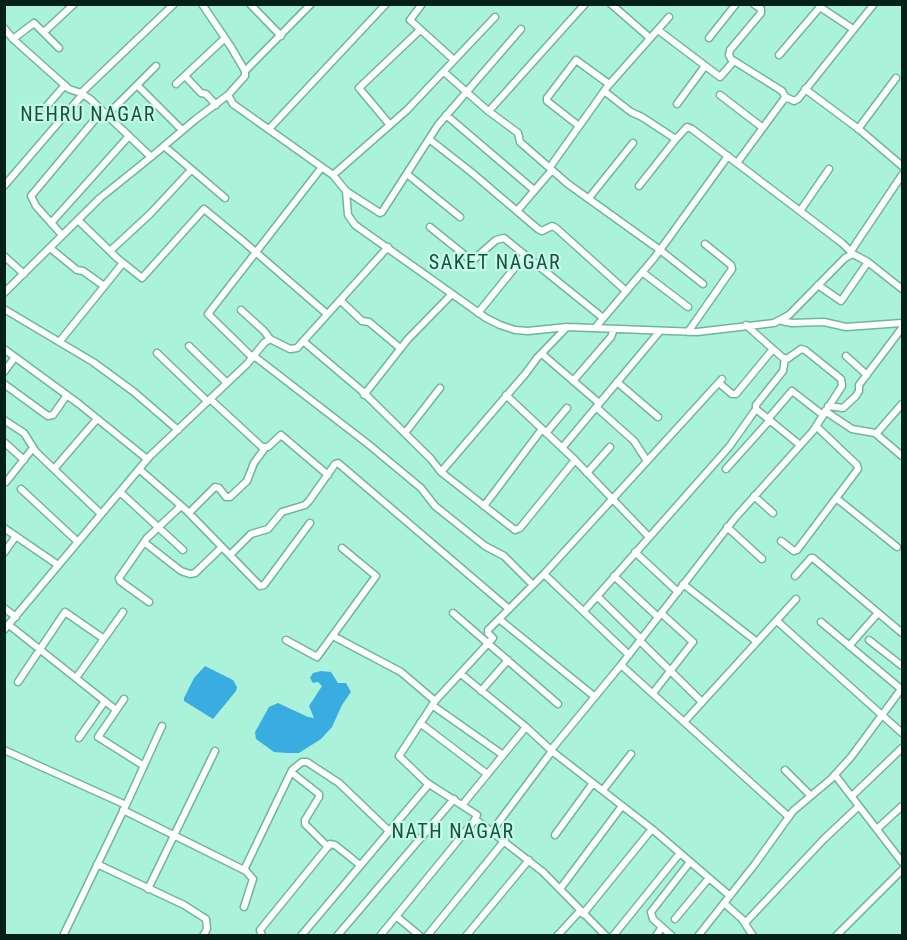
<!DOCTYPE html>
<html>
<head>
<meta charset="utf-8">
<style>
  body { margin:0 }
  #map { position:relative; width:907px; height:940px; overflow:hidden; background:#abf2da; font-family:"Roboto Condensed",sans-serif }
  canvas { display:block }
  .frame { position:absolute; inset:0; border:6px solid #032119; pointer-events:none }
</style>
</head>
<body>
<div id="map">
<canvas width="907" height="940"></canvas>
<div class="frame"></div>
</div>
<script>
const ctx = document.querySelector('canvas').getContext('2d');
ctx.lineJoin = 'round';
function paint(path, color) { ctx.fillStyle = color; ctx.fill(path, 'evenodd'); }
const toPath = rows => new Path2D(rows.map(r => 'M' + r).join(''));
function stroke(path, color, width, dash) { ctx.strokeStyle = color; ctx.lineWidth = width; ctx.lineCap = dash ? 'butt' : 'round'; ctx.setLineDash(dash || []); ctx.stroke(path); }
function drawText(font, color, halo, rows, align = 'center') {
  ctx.font = font + ' "Roboto Condensed",sans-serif'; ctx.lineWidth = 4.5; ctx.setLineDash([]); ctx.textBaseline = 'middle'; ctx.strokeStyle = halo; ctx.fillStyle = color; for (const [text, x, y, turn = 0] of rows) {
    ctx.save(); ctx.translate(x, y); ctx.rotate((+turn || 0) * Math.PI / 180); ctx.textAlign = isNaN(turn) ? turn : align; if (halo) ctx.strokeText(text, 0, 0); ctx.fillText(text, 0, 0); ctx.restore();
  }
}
paint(toPath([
  [205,666,233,680,237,687,236,691,213,719,184,701,184,698,194,678],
  [321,671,331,672,338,683,346,683,351,692,342,705,332,727,321,739,299,753,287,753,274,752,256,739,255,732,269,707,278,703,308,717,314,718,309,706,322,686,318,682,313,683,310,678,313,673]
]), '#3aade0');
const street = toPath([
  [202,4,231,47,245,71,245,76,228,95,233,104,333,175,346,191,348,215,355,225,486,318,500,325,515,330,528,331,567,327,697,332,774,323,789,315,845,258,853,254,868,262,902,289],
  [250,4,281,36],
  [422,4,410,20,454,60],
  [611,4,650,38],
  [754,4,761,9,761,13,730,50,729,55,731,59,782,91,786,98],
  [4,28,13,39,69,89,81,93,90,99,151,157,196,119,228,95],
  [658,30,720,77,734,61],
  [44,32,74,4],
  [709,38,736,4],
  [13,39,34,23,59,48],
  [779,55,820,7,853,29],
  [245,71,311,4],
  [444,72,487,110,518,133,520,142,568,184,660,250,703,284],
  [185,76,201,93,206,94,216,105],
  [176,84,225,38],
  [137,85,182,130],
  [805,89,860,130,902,166],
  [604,91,631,112,642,117,674,138,676,139,687,127,692,129,842,243,853,254],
  [81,93,174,4],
  [720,95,763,128],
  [677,104,705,66],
  [45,108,65,85],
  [489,111,585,4],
  [107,115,156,66],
  [446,115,534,190],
  [390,125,359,88,420,30],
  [579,126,547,101,547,98,576,60,609,84],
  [269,129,386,4],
  [858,129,896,78],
  [429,139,471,172,538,229,542,231,552,226,556,228,626,291],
  [164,146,225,198],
  [737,163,784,99,788,98,794,101,798,99,874,4],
  [550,167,607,87,669,17],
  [407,174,460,217],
  [333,175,407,110,495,17],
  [4,186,83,94],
  [639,186,676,139],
  [346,191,380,213,382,212,438,125,521,29],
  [589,198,633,143],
  [517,211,552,170],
  [800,211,829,169],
  [78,220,117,258,142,278,204,209,244,242,327,314],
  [51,223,129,136],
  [430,227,472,261,496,240,504,238,603,318],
  [62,235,36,206,31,196,102,111],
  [50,248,77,270,83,271,104,286],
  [110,251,150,214,191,170],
  [851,251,902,175],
  [4,256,24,274],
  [642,272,688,307],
  [818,285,841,301,868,262],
  [4,293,100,198,151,157],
  [340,300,362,321,369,322,400,348],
  [4,309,93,362,134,392,178,430],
  [241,310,264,331,270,339],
  [478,313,525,255],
  [782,321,792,323,824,322,846,327,902,323],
  [595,328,655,257,728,156],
  [688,332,732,269,731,265,705,244],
  [60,341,123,263],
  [303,341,362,391,431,459,441,472,515,530,520,528,575,460],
  [189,346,227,383],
  [4,349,79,404,147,459],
  [157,353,207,401],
  [542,354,599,403],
  [254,356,368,444,421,488,435,506,485,546,504,556,533,585],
  [846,356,867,375],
  [253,358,208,314,322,167],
  [4,372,15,357],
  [573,381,611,337,614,329],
  [617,382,658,417],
  [719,383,732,394,736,394,773,349],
  [4,384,48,416,53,415,67,395],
  [364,395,408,339,452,294],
  [506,395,575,460,649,537],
  [210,399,262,447,268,447,281,435,328,475],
  [828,406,843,408,856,396,859,391,859,385,902,328],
  [596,407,634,441,647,461],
  [756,409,756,405,783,371,785,358],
  [825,411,852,429,875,433,902,456],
  [768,419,792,391,823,415],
  [4,420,24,433,36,452,101,514],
  [405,433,440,388],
  [546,433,567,408],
  [876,434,902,404],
  [4,442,24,460],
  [562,448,660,331],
  [54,469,97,419],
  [139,469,186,510,260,586,264,585,310,523],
  [726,469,770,420],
  [441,472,526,373,537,358,567,327],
  [587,473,610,447],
  [6,482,33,448],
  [21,489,78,542],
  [120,492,183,550],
  [754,496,773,513],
  [836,498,897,547],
  [484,506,542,429],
  [189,513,215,487,219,488,226,497,230,497,247,481,254,463,265,448],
  [727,527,762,559],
  [4,528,58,565],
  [781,541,794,551,797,550,858,469,857,465,816,426],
  [144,542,181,571,190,574,195,573,222,547],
  [635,552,678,592],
  [4,553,16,536],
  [230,555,251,534,268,529,282,512,305,505,309,501,335,464,338,463,509,609],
  [544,574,629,655],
  [614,576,658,617],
  [795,576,811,558,813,558,902,633],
  [683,584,757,642],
  [597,596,641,639],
  [149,602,120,581,119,578,147,538,181,506],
  [4,608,16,617],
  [584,611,729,447,756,409,800,445],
  [453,613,558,704],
  [499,619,595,697],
  [777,621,902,733],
  [821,622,901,689],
  [9,625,116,710],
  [4,630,150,456,247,364,264,343,270,339,290,349,297,348,388,247],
  [333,636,401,672,435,701,493,638,488,633,488,630,544,574,722,379],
  [286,640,317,657,376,576,342,548],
  [869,640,902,666],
  [640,641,702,702],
  [849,646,878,613],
  [621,665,789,817],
  [461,674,526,727,553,752,652,829,730,896],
  [76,678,123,612],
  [18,682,65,612,104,639],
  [481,691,508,660],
  [653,693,693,642,661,613],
  [124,699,98,737,144,766],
  [432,705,503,755],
  [684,722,796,599],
  [420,723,487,774],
  [79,738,105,701],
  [4,750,126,805,63,936],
  [551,750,621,665,735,518,813,431,842,386,841,379,805,350,801,349,787,359,783,358,746,325],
  [785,770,811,796],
  [291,772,319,794,319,797,305,820,305,824,328,847],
  [835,775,902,862],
  [603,790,631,754],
  [852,796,902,748],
  [463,804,526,727],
  [126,805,162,726],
  [123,810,246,871,253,879,244,907],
  [475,819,543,872,606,936],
  [877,829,902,806],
  [492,831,552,751],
  [555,835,593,783],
  [97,864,184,905,206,919,207,929,203,936],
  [244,870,292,770,302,762,307,762,339,783,389,831],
  [148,889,215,751],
  [560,889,622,806],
  [724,903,742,919,753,936],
  [583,914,652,829],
  [396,916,420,936],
  [675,919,709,878],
  [745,923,824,839,859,806],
  [262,936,260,930,330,844,335,845,360,865],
  [301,936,429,784],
  [337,936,454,799],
  [380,936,474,821,477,815,426,782,399,756,435,701],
  [427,936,505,840],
  [466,936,529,860],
  [557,936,580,911],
  [613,936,680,853],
  [656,936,662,927],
  [672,936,653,919,651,912,690,862],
  [698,936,755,864,793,811,831,779,851,757,902,688],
  [836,936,902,870]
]);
stroke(street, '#70b69f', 9);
stroke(street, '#fff', 6);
ctx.letterSpacing = '1.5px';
drawText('20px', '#1a5041', '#c4fce8', [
  ["NEHRU NAGAR",88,116],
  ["SAKET NAGAR",495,264],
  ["NATH NAGAR",453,833]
]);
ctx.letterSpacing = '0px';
</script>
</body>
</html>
